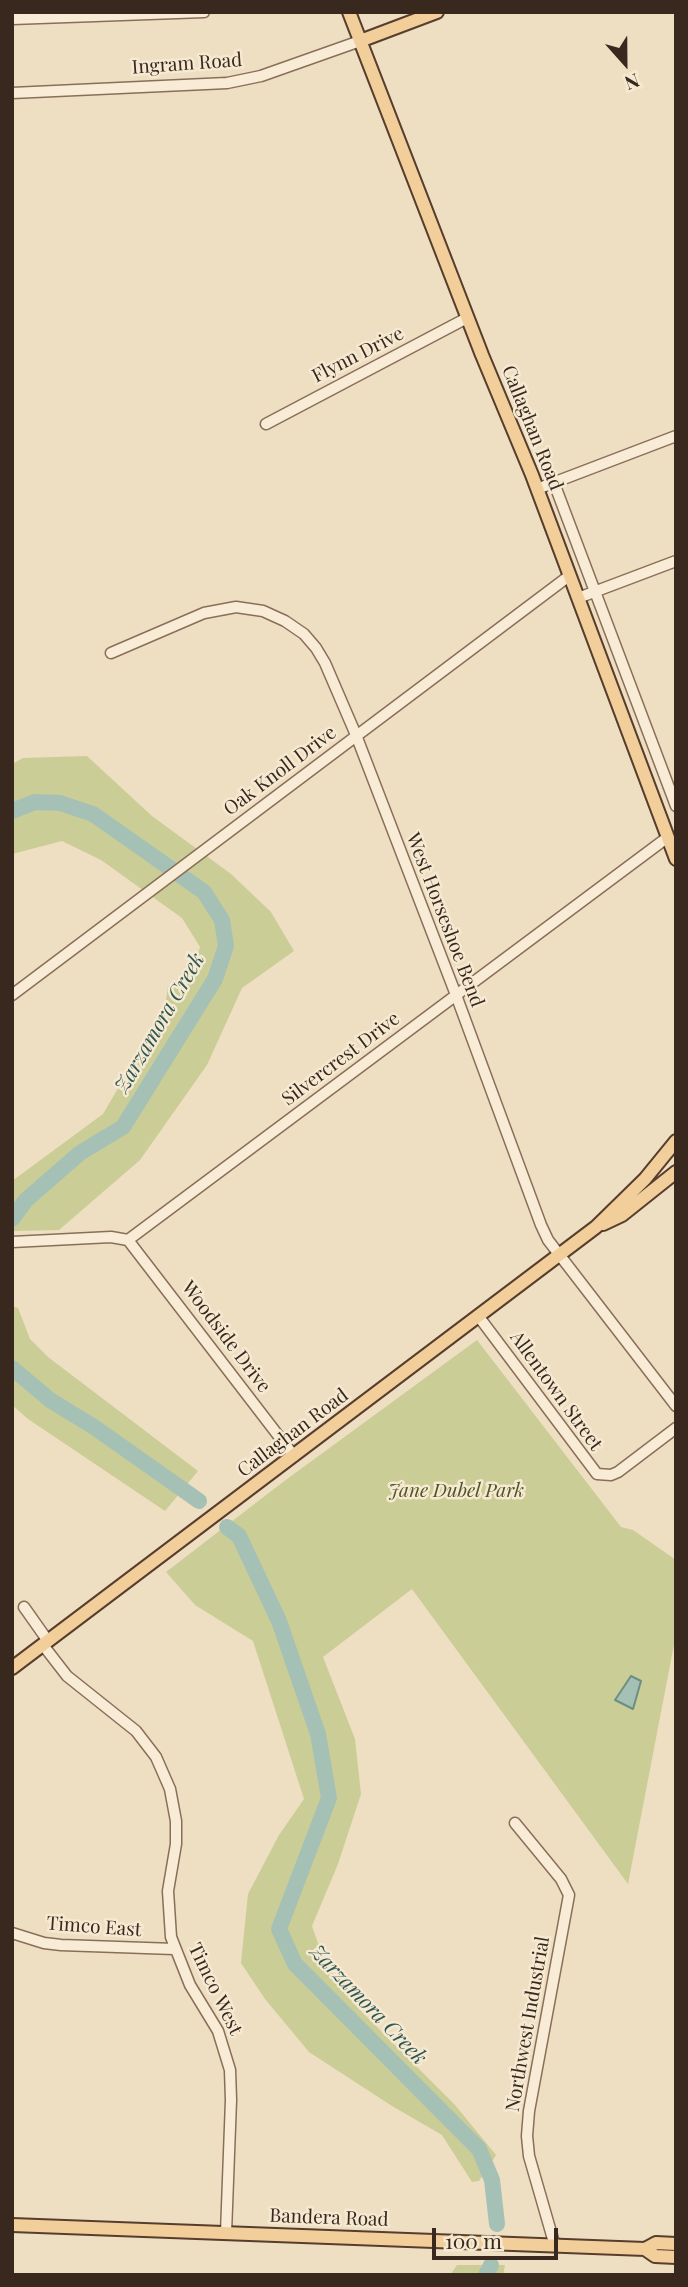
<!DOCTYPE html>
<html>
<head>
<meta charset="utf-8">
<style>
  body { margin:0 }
  #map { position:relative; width:688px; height:2287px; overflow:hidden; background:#eedec2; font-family:"Playfair Display",serif }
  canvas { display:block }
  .frame { position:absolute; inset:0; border:14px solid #38281e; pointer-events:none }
  .north { position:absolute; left:590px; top:28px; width:70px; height:70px; -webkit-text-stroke:5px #f6e9d2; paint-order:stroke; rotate:159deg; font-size:19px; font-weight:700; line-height:28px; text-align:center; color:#38281e }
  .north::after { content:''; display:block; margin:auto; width:24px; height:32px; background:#38281e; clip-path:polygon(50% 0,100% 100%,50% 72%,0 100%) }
  .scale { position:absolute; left:432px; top:2228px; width:126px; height:32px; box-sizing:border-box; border:4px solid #38281e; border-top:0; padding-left:9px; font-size:21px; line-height:24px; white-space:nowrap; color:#38281e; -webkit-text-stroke:5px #f6e9d2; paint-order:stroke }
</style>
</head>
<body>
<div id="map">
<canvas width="688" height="2287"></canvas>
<div class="frame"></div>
<div class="north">N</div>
<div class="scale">100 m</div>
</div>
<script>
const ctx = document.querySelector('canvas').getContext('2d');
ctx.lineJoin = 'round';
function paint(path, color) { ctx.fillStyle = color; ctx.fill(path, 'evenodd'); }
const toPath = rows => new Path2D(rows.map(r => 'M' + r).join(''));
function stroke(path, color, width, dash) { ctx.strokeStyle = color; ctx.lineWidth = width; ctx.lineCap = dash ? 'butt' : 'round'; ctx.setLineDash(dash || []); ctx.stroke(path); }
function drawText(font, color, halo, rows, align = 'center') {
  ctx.font = font + ' "Playfair Display",serif'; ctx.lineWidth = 5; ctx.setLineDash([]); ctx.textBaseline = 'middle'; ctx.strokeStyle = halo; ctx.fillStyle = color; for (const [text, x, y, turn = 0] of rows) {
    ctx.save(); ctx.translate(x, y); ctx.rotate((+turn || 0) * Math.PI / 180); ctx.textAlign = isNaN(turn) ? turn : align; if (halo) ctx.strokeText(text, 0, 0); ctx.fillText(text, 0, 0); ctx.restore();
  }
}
paint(toPath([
  [87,756,152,816,231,874,271,912,294,951,242,988,207,1065,140,1160,59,1230,12,1231,12,1181,103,1114,165,1008,168,986,193,969,200,947,182,918,101,860,62,841,12,854,12,764,23,758],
  [12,1306,18,1308,30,1339,48,1357,198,1471,165,1511,28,1419,12,1405],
  [477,1340,621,1527,633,1530,676,1560,676,1634,628,1884,412,1589,323,1657,355,1739,361,1794,338,1864,312,1926,325,1963,354,2004,455,2105,496,2155,479,2181,472,2182,442,2135,392,2106,309,2052,265,1999,241,1963,248,1894,279,1835,304,1799,253,1641,195,1605,166,1572,283,1482],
  [457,2265,505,2265,503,2275,450,2275]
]), '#cbcd96');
const water = toPath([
  [631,1676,641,1681,633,1709,615,1700,631,1676]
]);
paint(water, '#a5c1b6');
stroke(water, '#6c8f84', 2);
stroke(toPath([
  [12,811,35,802,60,803,93,814,204,892,222,920,226,946,215,979,123,1127,80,1153,26,1200,12,1219],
  [12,1368,50,1400,94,1427,199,1501],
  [227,1527,239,1536,279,1621,318,1734,329,1798,279,1929,295,1964,479,2149,492,2180,497,2224],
  [486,2275,491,2265]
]), '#a5c1b6', 16);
const minor = toPath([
  [12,19,204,12],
  [12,93,227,83,261,76,360,41],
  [266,424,467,318],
  [554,483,676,806],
  [537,489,676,436],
  [578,598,676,561],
  [111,653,204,613,236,607,263,611,285,621,304,634,316,648,325,663,356,735,456,995,541,1225,548,1240,676,1406],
  [12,995,569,576],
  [128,1240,294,1456],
  [12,1242,111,1237,128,1240,668,837],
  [479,1317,597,1474,611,1475,618,1472,676,1428],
  [24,1607,48,1641],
  [43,1645,67,1676,136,1731,156,1757,170,1789,176,1821,176,1844,168,1891,171,1937,190,1985,218,2031,230,2070,231,2100,226,2233],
  [515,1823,561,1879,569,1895,529,2111,527,2136,529,2156,555,2246],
  [12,1933,44,1943,61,1945,174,1949]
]);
const major = toPath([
  [349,12,482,355,532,475,676,859],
  [360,41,437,12],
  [603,1224,622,1215,676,1172],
  [12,1668,596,1227,645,1179,676,1141],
  [12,2225,645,2249,656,2243,676,2244],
  [645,2249,655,2256,676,2257]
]);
stroke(minor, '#896f59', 13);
stroke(major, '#563d2e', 16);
stroke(minor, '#f9ecd6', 10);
stroke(major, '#f2cf9a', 12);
drawText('19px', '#38281e', '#f6e9d2', [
  ["Ingram Road",187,64,-4],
  ["Flynn Drive",358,355,-27],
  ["Callaghan Road",532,428,68],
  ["Oak Knoll Drive",280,771,-37],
  ["West Horseshoe Bend",445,920,69],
  ["Silvercrest Drive",341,1059,-37],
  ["Woodside Drive",226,1337,53],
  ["Allentown Street",556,1391,54],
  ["Callaghan Road",293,1433,-37],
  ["Timco East",94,1927,4],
  ["Timco West",215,1989,64],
  ["Northwest Industrial",528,2024,-80],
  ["Bandera Road",329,2218,2]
]);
drawText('italic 19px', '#4d5524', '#f6e9d2', [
  ["Jane Dubel Park",456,1491]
]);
drawText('italic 21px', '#2d5852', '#f6e9d2', [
  ["Zarzamora Creek",160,1023,-60],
  ["Zarzamora Creek",368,2005,46]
]);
</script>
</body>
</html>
